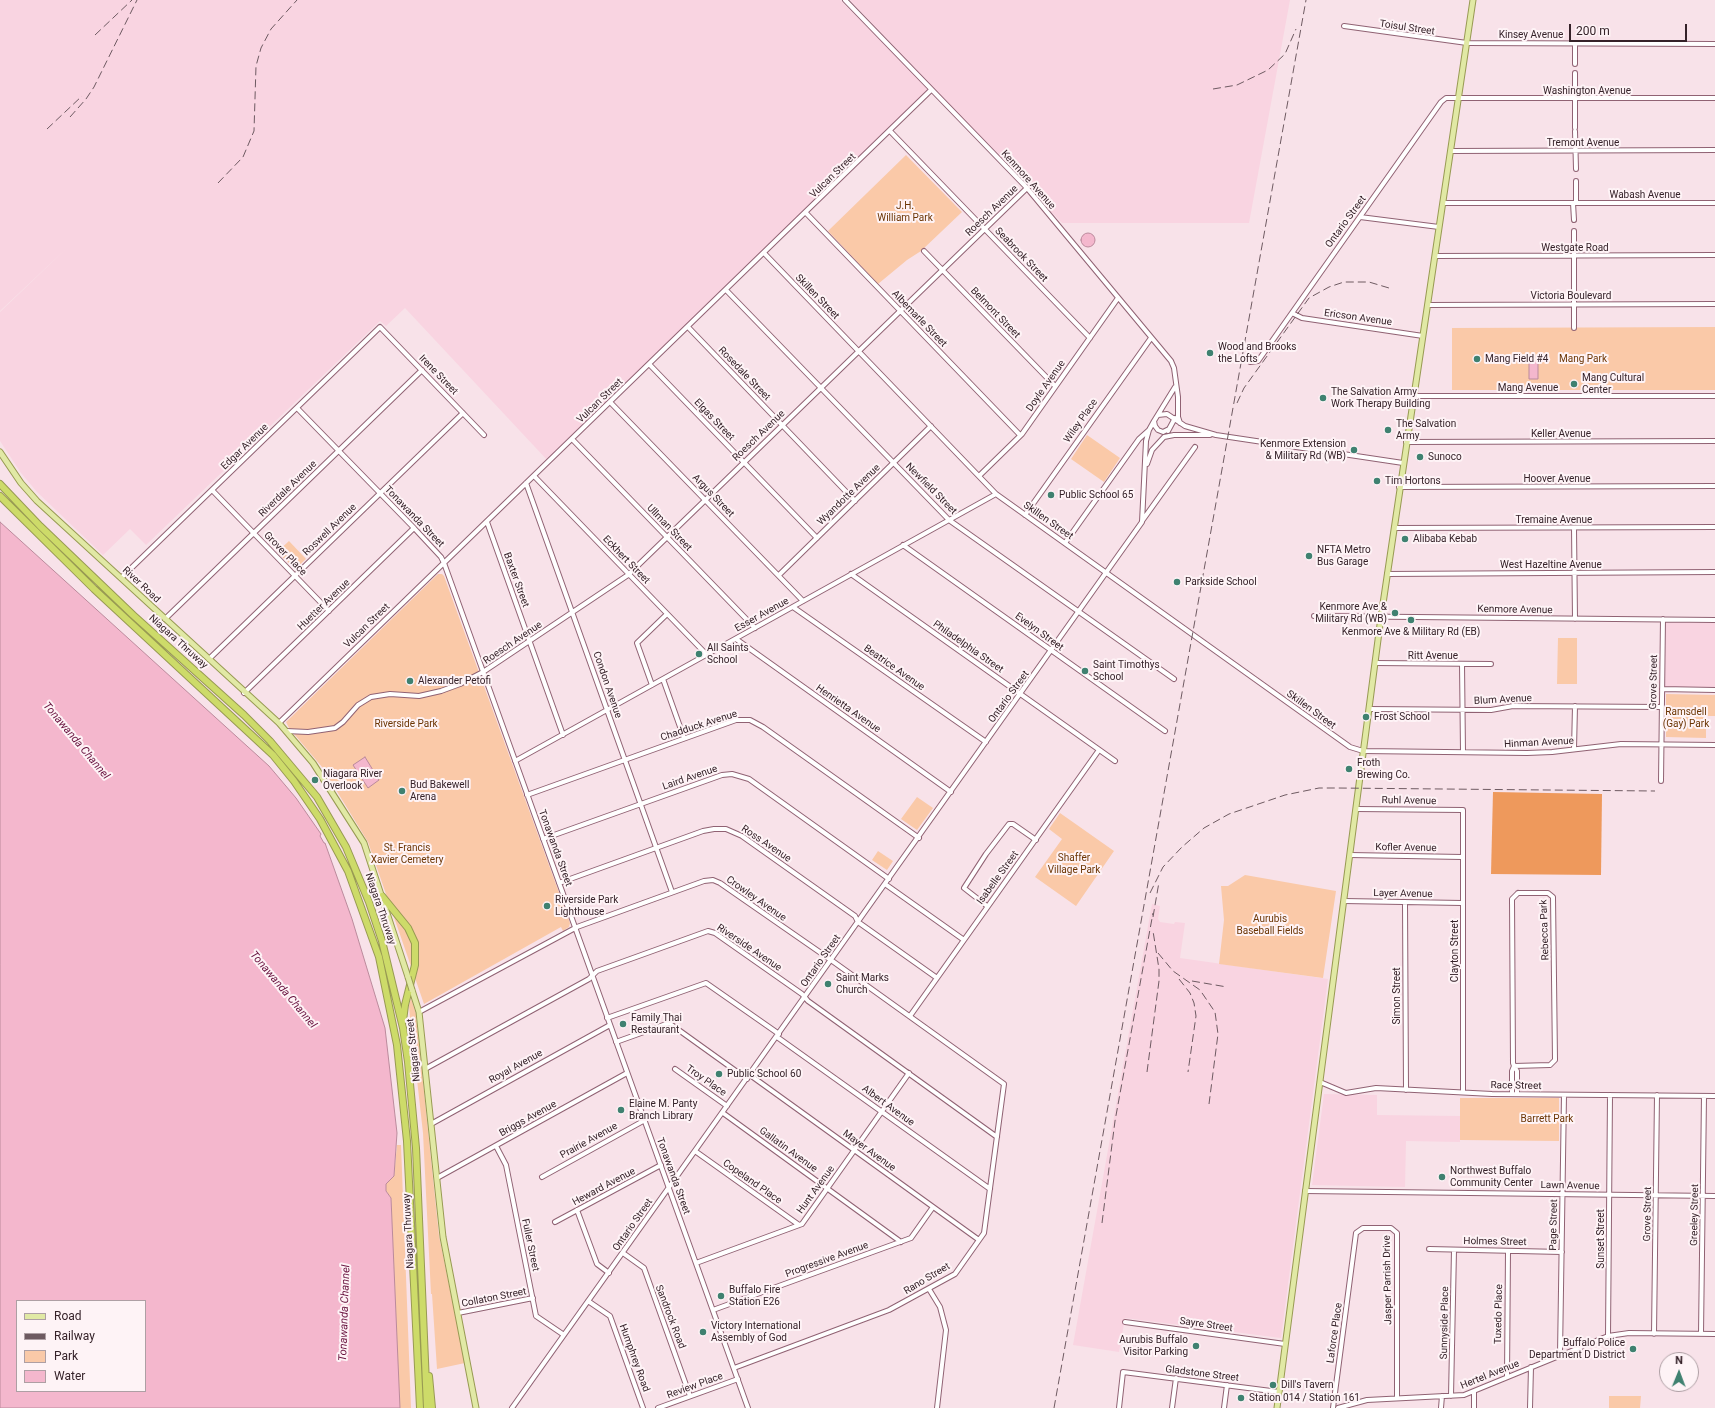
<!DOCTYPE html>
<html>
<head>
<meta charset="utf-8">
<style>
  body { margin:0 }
  #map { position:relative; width:1715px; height:1408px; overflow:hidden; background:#f8e2e9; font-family:Roboto,sans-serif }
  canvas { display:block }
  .legend { position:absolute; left:16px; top:1300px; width:130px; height:92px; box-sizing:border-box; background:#fef3f6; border:1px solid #ae9fa4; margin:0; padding:5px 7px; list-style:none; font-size:12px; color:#352229 }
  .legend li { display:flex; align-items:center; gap:8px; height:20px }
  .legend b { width:20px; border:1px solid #ae9fa4 }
  .north { position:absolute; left:1659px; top:1352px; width:40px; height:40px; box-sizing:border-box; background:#fef3f6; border:1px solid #ae9fa4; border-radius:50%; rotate:1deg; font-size:11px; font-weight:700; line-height:16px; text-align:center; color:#352229 }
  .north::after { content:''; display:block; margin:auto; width:14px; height:18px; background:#3f8170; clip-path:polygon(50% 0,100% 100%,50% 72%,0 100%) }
  .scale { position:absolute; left:1569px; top:24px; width:118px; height:18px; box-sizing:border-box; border:2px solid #352229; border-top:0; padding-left:5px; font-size:12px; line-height:14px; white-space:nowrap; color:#352229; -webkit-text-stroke:3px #fef3f6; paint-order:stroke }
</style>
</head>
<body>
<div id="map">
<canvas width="1715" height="1408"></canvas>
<ul class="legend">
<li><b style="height:5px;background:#e1e9a5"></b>Road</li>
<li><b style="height:5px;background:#6e5a61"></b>Railway</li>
<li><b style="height:11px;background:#fac9a8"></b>Park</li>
<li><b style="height:11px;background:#f4b7cd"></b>Water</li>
</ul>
<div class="north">N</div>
<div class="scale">200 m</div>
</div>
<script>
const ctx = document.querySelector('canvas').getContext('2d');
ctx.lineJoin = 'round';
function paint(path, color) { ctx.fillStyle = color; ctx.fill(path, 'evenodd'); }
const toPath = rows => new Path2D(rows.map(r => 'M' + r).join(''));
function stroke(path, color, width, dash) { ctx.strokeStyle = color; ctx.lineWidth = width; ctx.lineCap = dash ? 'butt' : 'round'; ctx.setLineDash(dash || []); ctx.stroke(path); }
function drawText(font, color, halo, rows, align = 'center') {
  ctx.font = font + ' Roboto,sans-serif'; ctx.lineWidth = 4; ctx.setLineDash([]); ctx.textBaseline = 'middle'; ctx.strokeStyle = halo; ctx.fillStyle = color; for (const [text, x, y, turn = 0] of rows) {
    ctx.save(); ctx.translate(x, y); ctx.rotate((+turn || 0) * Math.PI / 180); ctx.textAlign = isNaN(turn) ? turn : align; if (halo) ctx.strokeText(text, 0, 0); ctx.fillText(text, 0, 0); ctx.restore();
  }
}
paint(toPath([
  [0,0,840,0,931,90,549,462,405,308,386,326,380,321,146,545,130,529,103,555,37,492,21,473,0,441,0,312,69,246,0,311],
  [850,0,1290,0,1249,223,1062,223],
  [1666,623,1715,623,1715,688,1665,688],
  [1152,904,1160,906,1158,919,1160,922,1174,924,1175,922,1185,923,1180,958,1328,979,1281,1338,1125,1318,1119,1352,1073,1345],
  [1324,1094,1377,1095,1377,1115,1460,1116,1460,1142,1406,1141,1405,1187,1312,1185]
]), '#f9d4e1');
paint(toPath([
  [906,155,962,212,921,251,907,260,878,284,828,231],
  [1715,327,1715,390,1452,390,1452,328],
  [1087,435,1120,458,1104,482,1071,459],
  [289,541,306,559,295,569,277,552],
  [438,574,442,574,444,576,570,923,569,927,563,931,561,927,424,1004,368,842,322,767,289,728,286,722],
  [1558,638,1577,638,1577,684,1557,684],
  [1666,694,1715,695,1715,716,1706,716,1706,738,1666,737],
  [917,797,933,808,917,830,901,819],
  [1060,813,1114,851,1076,906,1035,877,1062,839,1049,829],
  [878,851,893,861,887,870,872,860],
  [1245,875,1336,891,1323,978,1219,964,1224,920,1221,886,1228,886],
  [411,998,416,1014,439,1236,465,1363,437,1369,432,1294,431,1294,423,1133,410,1017,409,1006],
  [1460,1098,1559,1098,1559,1141,1460,1140],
  [397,1145,401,1145,411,1408,399,1408,391,1198,386,1191,386,1184,394,1176],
  [1609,1396,1641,1396,1640,1408,1609,1408]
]), '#fac9a8');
paint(toPath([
  [1493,792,1602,794,1601,875,1491,874]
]), '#ee995c');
const water = toPath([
  '1081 240a7 7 0 1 1 14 0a7 7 0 1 1-14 0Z',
  [1529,360,1538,360,1538,379,1529,379,1529,360],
  [0,522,269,766,296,798,321,834,320,836,324,843,325,843,352,919,385,1028,397,1133,394,1176,386,1184,386,1191,391,1198,400,1408,0,1408,0,522],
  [17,1301,145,1301,145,1391,17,1391,17,1301],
  [365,757,379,780,368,788,353,765,365,757]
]);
paint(water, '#f4b7cd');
stroke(water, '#bb8a9c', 1);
const minor = toPath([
  [845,0,1027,188,1171,361,1174,368,1178,397,1178,417,1180,423],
  [1344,26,1467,43,1715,44],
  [1575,64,1575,44],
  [1575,128,1575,73],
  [890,131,1090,338],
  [1575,131,1576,169],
  [1451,151,1715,150],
  [1443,203,1715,203],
  [1573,203,1574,220],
  [1576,203,1576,181],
  [806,213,1020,435],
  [1360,217,1439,227],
  [1574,231,1574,328],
  [924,251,1055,386],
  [764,253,996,494,1350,747,1363,751,1527,753,1552,752,1621,744,1715,745],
  [1435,256,1715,255],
  [726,290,949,520,1174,679],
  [1428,305,1715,304],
  [1292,313,1302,318,1423,336],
  [688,327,855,501],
  [1250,362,1258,361,1441,102,1446,98,1715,98],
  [649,364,817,538],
  [1413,396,1715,396],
  [610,402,803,601],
  [297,408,414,528,441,557,444,563,748,1408],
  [1158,415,1167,414,1185,426,1216,435,1403,463],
  [1169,429,1163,432,1158,430,1155,426,1154,421,1175,387],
  [1168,431,1175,418],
  [572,439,755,628],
  [1406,442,1715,441],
  [1147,464,1152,450,1164,437,1174,435,1210,435],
  [534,476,707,655],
  [979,476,1022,434,1118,298],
  [526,483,672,892],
  [1399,487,1715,486],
  [212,490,329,611],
  [1025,515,1151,338],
  [1142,521,1195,447],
  [487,522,563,735],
  [1394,528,1715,527],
  [1574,528,1575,619],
  [1065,543,1139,439,1149,430],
  [903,545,1165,731],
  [851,574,1115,761],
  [1387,574,1715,572],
  [779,575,931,426],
  [121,578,380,327,484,435],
  [793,607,986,742],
  [1314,616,1715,620],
  [165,619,422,370],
  [736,639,951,792],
  [209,659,463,413],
  [1375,663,1491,664],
  [1462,664,1463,752],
  [663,679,684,738],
  [652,685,637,643,667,614],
  [1662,689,1715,690],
  [244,693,414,528],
  [1369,709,1491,710,1513,706,1662,707],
  [279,723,931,90],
  [286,731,308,732,335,728,343,722,358,705,371,697,390,694,419,696,441,691,460,684,483,672,628,575,1027,188],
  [1574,749,1575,706],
  [515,761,996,494],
  [1661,781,1663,619],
  [527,795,736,720,750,720,763,727,919,838],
  [1356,809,1463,810,1463,1092],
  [543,839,722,775,732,774,749,779,889,879],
  [1350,855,1462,857],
  [559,883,703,831,714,829,726,829,742,836,855,916,858,922,937,978],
  [885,884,964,940],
  [1518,893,1548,893,1553,897,1555,1060,1550,1065,1514,1066,1513,1063,1512,899,1518,893],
  [1344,901,1462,903],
  [1405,902,1406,1090],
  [987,906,964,888,986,854,1009,824,1013,824,1036,840],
  [419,1012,577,927,704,881,713,880,720,883,831,960,1004,1084,984,1233,955,1274,889,1310,734,1368],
  [910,1016,1099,750],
  [607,1018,706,983,779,1034],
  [777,1037,990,1189],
  [616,1042,669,1023,747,1079],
  [1514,1066,1517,1071,1517,1094],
  [425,1069,589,979,597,971,708,931,715,933,802,994,808,1001,997,1137],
  [675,1069,727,1106],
  [750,1075,979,1240],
  [1320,1082,1346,1093,1376,1088,1492,1094,1715,1096],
  [1512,1094,1512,1071,1514,1066],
  [723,1113,901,1242],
  [431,1124,610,1025],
  [496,1146,506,1165,536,1316,564,1335],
  [695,1151,799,1225],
  [542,1177,645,1120],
  [437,1178,627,1073],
  [1305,1191,1715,1196],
  [577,1210,597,1264,609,1273],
  [555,1222,661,1165],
  [1429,1249,1562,1252],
  [623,1253,644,1268,690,1396],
  [696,1263,802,1224,909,1073],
  [929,1289,940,1307,946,1330,937,1408],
  [588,1301,610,1316,643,1408],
  [713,1310,911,1238,933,1207],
  [458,1313,533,1298],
  [1125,1322,1285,1344],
  [1654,1334,1657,1095],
  [1701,1334,1704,1096],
  [1608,1336,1610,1095],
  [1560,1354,1564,1095],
  [1507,1377,1508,1251],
  [1451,1396,1454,1250],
  [512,1408,1142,522,1146,441,1149,430,1154,421],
  [658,1408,738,1379],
  [1119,1408,1123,1372,1279,1392],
  [1172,1408,1176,1378],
  [1224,1408,1227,1385],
  [1333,1408,1356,1233,1363,1228,1391,1228,1397,1233,1397,1398],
  [1338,1408,1367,1400,1464,1395,1608,1336,1629,1333,1715,1334],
  [1441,1408,1442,1396],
  [1474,1408,1474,1391],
  [1530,1408,1531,1367]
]);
const major = toPath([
  [0,452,21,483,37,501,279,723,313,763,364,843,408,977],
  [412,990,419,1012,443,1237,476,1408],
  [1277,1408,1381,617,1473,0]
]);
const highway = toPath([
  [0,484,40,526,133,615,244,715,270,741,317,797,346,847,369,902,382,941,403,1028,408,1062,416,1148,427,1408],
  [0,496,94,589,273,755,294,781,320,819,348,871,379,957,397,1045,407,1141,420,1408],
  [382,896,408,928,415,943,415,965,405,1005,403,1021],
  [429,1376,432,1408]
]);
stroke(minor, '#906273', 6);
stroke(major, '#989a53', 7);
stroke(highway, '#989a53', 8);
stroke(minor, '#fff', 4);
stroke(major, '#e1e9a5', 5);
stroke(highway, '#cddb69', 6);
stroke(toPath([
  [95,35,132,0],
  [1213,89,1237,85,1268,70,1285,54,1296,29],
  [70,117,86,99,94,87,137,0],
  [47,129,82,96],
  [218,183,243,157,254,131,256,66,261,48,271,29,297,0],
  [1237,403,1244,388,1309,298,1329,287,1344,282,1369,282,1389,288],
  [1150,893,1163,867,1182,847,1204,828,1229,814,1285,795,1319,788,1336,788,1655,791],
  [1153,917,1159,882],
  [1158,953,1173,971,1200,990,1215,1012,1218,1034,1209,1104],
  [1179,979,1190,993,1194,1003,1196,1016,1188,1072],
  [1192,981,1227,987],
  [1147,1072,1159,981,1159,969,1153,931],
  [1102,1223,1115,1121,1153,913],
  [1054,1408,1306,0]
]), '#6e5a61', 1, [8, 4]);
const majorBridge = toPath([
  [408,977,412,990]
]);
stroke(majorBridge, '#989a53', 7, []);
stroke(majorBridge, '#e1e9a5', 5);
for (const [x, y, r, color] of [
  [1210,353,4,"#3f8170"],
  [1477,359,4,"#3f8170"],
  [1574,384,4,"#3f8170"],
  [1323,398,4,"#3f8170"],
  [1388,430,4,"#3f8170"],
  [1354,450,4,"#3f8170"],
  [1420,457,4,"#3f8170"],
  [1377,481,4,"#3f8170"],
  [1051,495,4,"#3f8170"],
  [1405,539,4,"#3f8170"],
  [1309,556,4,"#3f8170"],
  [1177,582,4,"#3f8170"],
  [1395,613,4,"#3f8170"],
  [1411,620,4,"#3f8170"],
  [699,654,4,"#3f8170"],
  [1085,671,4,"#3f8170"],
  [410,681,4,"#3f8170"],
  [1366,717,4,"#3f8170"],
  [1349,769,4,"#3f8170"],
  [315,780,4,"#3f8170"],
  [402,791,4,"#3f8170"],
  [547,906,4,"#3f8170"],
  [828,984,4,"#3f8170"],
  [623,1024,4,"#3f8170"],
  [719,1074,4,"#3f8170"],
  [621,1110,4,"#3f8170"],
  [1442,1177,4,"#3f8170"],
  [721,1296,4,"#3f8170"],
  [703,1332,4,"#3f8170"],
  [1196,1346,4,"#3f8170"],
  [1633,1349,4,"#3f8170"],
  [1273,1385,4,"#3f8170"],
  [1241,1398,4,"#3f8170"]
]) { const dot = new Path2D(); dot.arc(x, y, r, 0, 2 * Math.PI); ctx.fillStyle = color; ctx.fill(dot); stroke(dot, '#fef3f6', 1.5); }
drawText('10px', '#352229', '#fef3f6', [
  ["Toisul Street",1407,28,8],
  ["Kinsey Avenue",1531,35],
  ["Washington Avenue",1587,91],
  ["Tremont Avenue",1583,143],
  ["Vulcan Street",833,176,-44],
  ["Kenmore Avenue",1028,180,48],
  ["Wabash Avenue",1645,195],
  ["Roesch Avenue",992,211,-44],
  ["Ontario Street",1346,222,-54],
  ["Westgate Road",1575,248],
  ["Seabrook Street",1021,255,46],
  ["Victoria Boulevard",1571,296],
  ["Skillen Street",817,297,46],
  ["Belmont Street",995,313,46],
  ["Ericson Avenue",1358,318,8],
  ["Albemarle Street",919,319,46],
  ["Rosedale Street",744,374,46],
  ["Irene Street",438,375,46],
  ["Doyle Avenue",1046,386,-55],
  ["Mang Avenue",1528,388],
  ["Vulcan Street",600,401,-44],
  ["Elgas Street",714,420,46],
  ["Wiley Place",1081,421,-55],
  ["Keller Avenue",1561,434],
  ["Roesch Avenue",759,436,-44],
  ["Edgar Avenue",245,447,-44],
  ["Hoover Avenue",1557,479],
  ["Riverdale Avenue",288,489,-44],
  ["Newfield Street",931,489,45],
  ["Wyandotte Avenue",849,495,-44],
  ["Argus Street",713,496,46],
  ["Tonawanda Street",414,517,46],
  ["Tremaine Avenue",1554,520],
  ["Skillen Street",1048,521,35],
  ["Ullman Street",669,528,46],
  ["Roswell Avenue",330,530,-44],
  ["Grover Place",285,554,46],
  ["Eckhert Street",626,560,46],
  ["West Hazeltine Avenue",1551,565],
  ["Baxter Street",516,580,70],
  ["River Road",141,585,43],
  ["Huetter Avenue",324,605,-44],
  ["Kenmore Avenue",1515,610,1],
  ["Esser Avenue",762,615,-29],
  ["Vulcan Street",367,626,-44],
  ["Evelyn Street",1039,632,36],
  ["Niagara Thruway",178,642,42],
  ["Roesch Avenue",513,643,-34],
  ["Philadelphia Street",968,647,35],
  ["Ritt Avenue",1433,656],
  ["Beatrice Avenue",894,668,35],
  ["Grove Street",1654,682,-89],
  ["Condon Avenue",607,685,71],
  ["Ontario Street",1009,697,-54],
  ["Blum Avenue",1503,700,-3],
  ["Henrietta Avenue",848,709,35],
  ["Skillen Street",1311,710,36],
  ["Chadduck Avenue",699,726,-18],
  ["Hinman Avenue",1539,743,-3],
  ["Laird Avenue",690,778,-19],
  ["Ruhl Avenue",1409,801,1],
  ["Ross Avenue",766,844,34],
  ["Tonawanda Street",555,848,70],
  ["Kofler Avenue",1406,848,1],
  ["Isabelle Street",998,878,-54],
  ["Layer Avenue",1403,894,1],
  ["Crowley Avenue",756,899,35],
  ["Niagara Thruway",380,909,71],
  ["Rebecca Park",1545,930,-92],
  ["Riverside Avenue",749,948,34],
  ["Clayton Street",1455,951,-90],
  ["Ontario Street",821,961,-55],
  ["Simon Street",1397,996,-90],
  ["Niagara Street",414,1050,-96],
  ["Royal Avenue",516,1067,-29],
  ["Troy Place",706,1081,35],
  ["Race Street",1516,1086,1],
  ["Albert Avenue",888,1106,36],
  ["Briggs Avenue",528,1119,-29],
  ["Prairie Avenue",589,1141,-29],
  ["Gallatin Avenue",788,1150,36],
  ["Mayer Avenue",869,1151,36],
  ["Tonawanda Street",673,1176,70],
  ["Copeland Place",752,1182,35],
  ["Lawn Avenue",1570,1186,1],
  ["Heward Avenue",604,1187,-28],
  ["Hunt Avenue",816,1190,-54],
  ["Grove Street",1648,1214,-89],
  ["Greeley Street",1695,1215,-89],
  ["Ontario Street",633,1225,-55],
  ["Page Street",1554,1225,-89],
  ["Niagara Thruway",409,1231,-93],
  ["Sunset Street",1601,1239,-90],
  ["Holmes Street",1495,1242,1],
  ["Fuller Street",530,1245,78],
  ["Progressive Avenue",827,1260,-20],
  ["Rano Street",927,1279,-31],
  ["Jasper Parrish Drive",1388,1280,-91],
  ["Collaton Street",494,1298,-11],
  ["Tuxedo Place",1499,1314,-89],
  ["Sandrock Road",670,1317,69],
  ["Sunnyside Place",1445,1323,-89],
  ["Sayre Street",1206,1325,8],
  ["Laforce Place",1335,1333,-82],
  ["Humphrey Road",634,1358,70],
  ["Gladstone Street",1202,1374,7],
  ["Hertel Avenue",1490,1375,-22],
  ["Review Place",695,1386,-20]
]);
drawText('10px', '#6b3503', '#fef3f6', [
  ["J.H.",905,206],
  ["William Park",905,218],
  ["Mang Park",1583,359],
  ["Ramsdell",1686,712],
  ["(Gay) Park",1686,724],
  ["Riverside Park",406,724],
  ["St. Francis",407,848],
  ["Xavier Cemetery",407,860],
  ["Shaffer",1074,858],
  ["Village Park",1074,870],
  ["Aurubis",1270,919],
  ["Baseball Fields",1270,931],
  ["Barrett Park",1547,1119]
]);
drawText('10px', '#352229', '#fef3f6', [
  ["Wood and Brooks",1218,347],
  ["the Lofts",1218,359],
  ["Mang Field #4",1485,359],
  ["Mang Cultural",1582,378],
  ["Center",1582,390],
  ["The Salvation Army",1331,392],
  ["Work Therapy Building",1331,404],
  ["The Salvation",1396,424],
  ["Army",1396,436],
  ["Kenmore Extension",1346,444,"right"],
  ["& Military Rd (WB)",1346,456,"right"],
  ["Sunoco",1428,457],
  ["Tim Hortons",1385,481],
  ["Public School 65",1059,495],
  ["Alibaba Kebab",1413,539],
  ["NFTA Metro",1317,550],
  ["Bus Garage",1317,562],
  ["Parkside School",1185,582],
  ["Kenmore Ave &",1387,607,"right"],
  ["Military Rd (WB)",1387,619,"right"],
  ["Kenmore Ave & Military Rd (EB)",1411,632,"center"],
  ["All Saints",707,648],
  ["School",707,660],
  ["Saint Timothys",1093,665],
  ["School",1093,677],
  ["Alexander Petofi",418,681],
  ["Frost School",1374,717],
  ["Froth",1357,763],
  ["Brewing Co.",1357,775],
  ["Niagara River",323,774],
  ["Overlook",323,786],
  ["Bud Bakewell",410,785],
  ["Arena",410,797],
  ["Riverside Park",555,900],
  ["Lighthouse",555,912],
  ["Saint Marks",836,978],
  ["Church",836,990],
  ["Family Thai",631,1018],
  ["Restaurant",631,1030],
  ["Public School 60",727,1074],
  ["Elaine M. Panty",629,1104],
  ["Branch Library",629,1116],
  ["Northwest Buffalo",1450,1171],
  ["Community Center",1450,1183],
  ["Buffalo Fire",729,1290],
  ["Station E26",729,1302],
  ["Victory International",711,1326],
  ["Assembly of God",711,1338],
  ["Aurubis Buffalo",1188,1340,"right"],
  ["Visitor Parking",1188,1352,"right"],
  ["Buffalo Police",1625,1343,"right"],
  ["Department D District",1625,1355,"right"],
  ["Dill's Tavern",1281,1385],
  ["Station 014 / Station 161",1249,1398]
], 'left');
drawText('italic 11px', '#660f3c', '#fef3f6', [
  ["Tonawanda Channel",76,741,50],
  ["Tonawanda Channel",283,990,50],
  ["Tonawanda Channel",345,1313,-88]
]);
</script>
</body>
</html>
